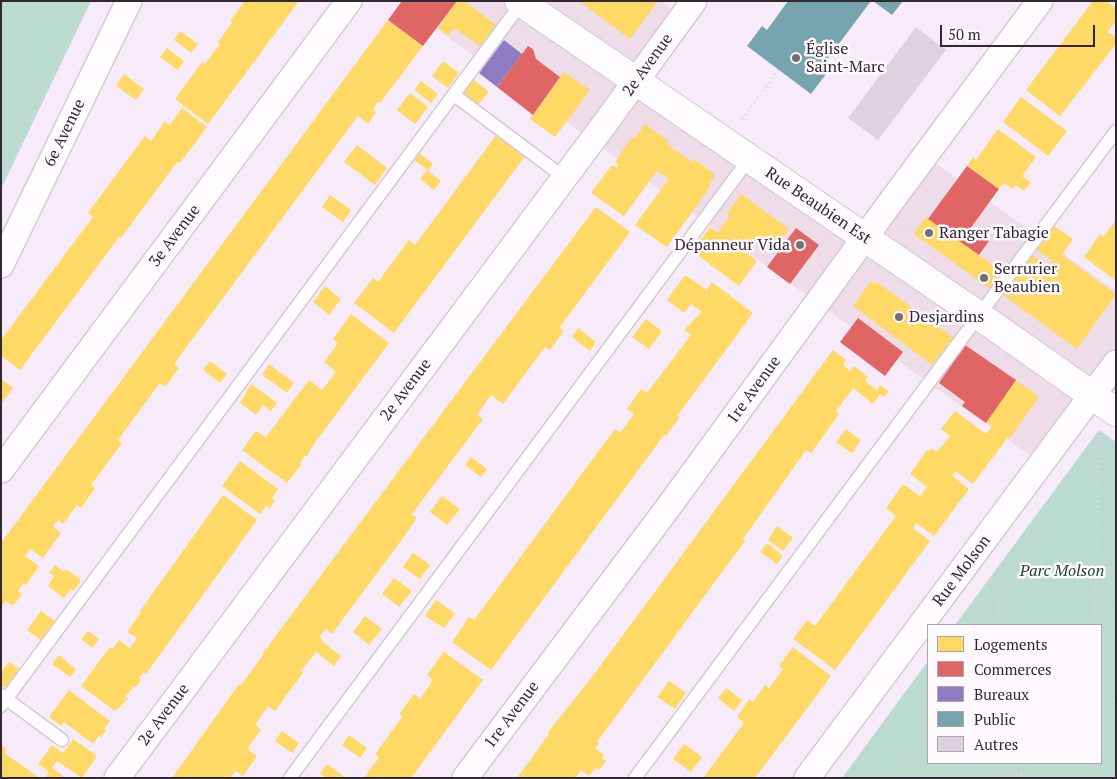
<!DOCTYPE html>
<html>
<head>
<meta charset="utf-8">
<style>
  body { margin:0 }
  #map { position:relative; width:1117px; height:779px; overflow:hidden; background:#f8ebf9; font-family:"PT Serif",serif }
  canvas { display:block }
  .frame { position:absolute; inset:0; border:2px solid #312932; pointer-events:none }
  .legend { position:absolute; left:927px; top:624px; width:175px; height:140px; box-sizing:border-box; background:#fef9fe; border:1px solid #aca6ac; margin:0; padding:6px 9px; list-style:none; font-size:15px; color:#312932 }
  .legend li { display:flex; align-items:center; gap:10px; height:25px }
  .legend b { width:25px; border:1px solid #aca6ac }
  .scale { position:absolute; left:940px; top:25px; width:155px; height:22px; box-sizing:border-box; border:2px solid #312932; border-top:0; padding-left:6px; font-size:15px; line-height:18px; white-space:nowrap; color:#312932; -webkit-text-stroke:4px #fef9fe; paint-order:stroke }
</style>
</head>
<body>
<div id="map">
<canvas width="1117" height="779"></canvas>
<div class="frame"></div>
<ul class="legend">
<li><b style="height:14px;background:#ffd966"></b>Logements</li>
<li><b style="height:14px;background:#e06666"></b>Commerces</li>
<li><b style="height:14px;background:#8e7cc3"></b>Bureaux</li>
<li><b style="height:14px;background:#76a5af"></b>Public</li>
<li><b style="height:14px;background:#ddd2dd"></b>Autres</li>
</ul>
<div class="scale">50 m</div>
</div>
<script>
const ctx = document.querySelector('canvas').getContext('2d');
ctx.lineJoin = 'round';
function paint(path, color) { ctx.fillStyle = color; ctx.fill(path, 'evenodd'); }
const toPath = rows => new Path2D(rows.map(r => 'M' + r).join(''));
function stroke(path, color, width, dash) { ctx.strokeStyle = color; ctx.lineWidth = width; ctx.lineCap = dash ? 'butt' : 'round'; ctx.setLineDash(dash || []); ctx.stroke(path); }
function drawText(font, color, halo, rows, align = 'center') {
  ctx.font = font + ' "PT Serif",serif'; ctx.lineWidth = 5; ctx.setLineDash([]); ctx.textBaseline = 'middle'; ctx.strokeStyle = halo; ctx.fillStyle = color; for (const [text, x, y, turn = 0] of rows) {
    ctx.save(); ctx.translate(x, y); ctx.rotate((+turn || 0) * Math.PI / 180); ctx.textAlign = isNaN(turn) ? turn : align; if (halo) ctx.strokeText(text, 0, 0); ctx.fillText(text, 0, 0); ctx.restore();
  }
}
paint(toPath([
  [398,1,661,1,682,17,635,81,864,237,925,156,1116,291,1116,412,1091,396,1039,462]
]), '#eedce8');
paint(toPath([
  [1,1,91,1,1,189],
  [1099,430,1116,442,1116,778,842,778,928,661,928,763,1101,763,1101,625,955,625]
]), '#bbdad0');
paint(toPath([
  [245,1,299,1,208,124,175,99,202,62,205,64,220,44,218,42,232,23,230,21],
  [457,1,464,1,496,25,480,46,454,28,448,35,438,28],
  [579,1,658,1,630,39],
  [1093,1,1106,1,1116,8,1116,21,1108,32,1116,37,1116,44,1060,116,1026,90],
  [388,20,423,46,380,103,378,102,373,109,376,112,368,124,358,116,188,345,174,364,179,368,165,387,160,383,118,440,122,443,91,485,95,488,81,508,77,505,63,524,58,520,53,526,61,533,43,558,30,549,25,556,39,566,26,585,23,584,18,591,22,594,13,606,6,601,1,607,1,543],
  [180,31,198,44,191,53,174,40],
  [167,48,184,61,178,70,160,57],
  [443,61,459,73,448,88,432,76],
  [564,72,590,90,555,137,530,119],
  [124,74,144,89,136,100,116,86],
  [474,80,489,92,478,105,463,93],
  [421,81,438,94,431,103,414,90],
  [410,93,428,107,415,124,397,110],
  [1021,97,1067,131,1048,156,1003,122],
  [182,108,207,127,180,163,178,161,121,238,119,237,20,370,1,356,1,340,93,217,88,213,145,136,151,141,165,121,170,125],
  [645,124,669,141,667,144,692,162,694,159,715,175,709,184,711,186,667,247,635,225,669,179,657,171,624,216,591,193,612,165,617,168,619,165,615,162,632,137,635,139],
  [998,129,1036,157,1022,176,1031,182,1024,191,1015,185,1013,189,1004,183,999,189,967,166,973,157,976,160],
  [497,134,525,156,394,333,354,303,373,278,378,282,409,240,415,245],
  [357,145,387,168,375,185,344,162],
  [419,153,433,164,428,171,441,181,434,190,420,179,427,170,414,160],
  [741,194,789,229,772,253,752,238,743,250,757,261,739,286,692,251,710,227,718,232,730,216,727,214],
  [330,195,351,210,343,222,322,207],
  [596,207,630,232,559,328,564,331,550,350,545,347,503,404,491,395,477,415,483,419,412,514,417,518,403,538,332,634,326,629,320,636,323,642,341,656,334,666,316,652,301,671,303,673,275,711,268,706,255,725,261,730,247,749,257,756,243,776,236,771,230,778,172,778,239,684,241,685,263,655,263,652,266,648,269,647,268,646],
  [926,217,1001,271,989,288,914,234],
  [1116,220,1116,281,1084,257,1100,234,1103,237],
  [1054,226,1073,239,1062,255,1116,294,1077,349,1003,295,1032,255,1048,266,1052,261,1037,250],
  [685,275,707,290,712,282,753,313,677,416,680,417,666,436,664,435,491,670,452,642,469,617,474,620,615,429,620,433,634,414,627,409,641,389,647,393,691,335,684,330,702,312,691,304,684,313,667,300],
  [871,281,876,284,878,283,953,337,932,365,853,306],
  [325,286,341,299,329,315,313,302],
  [351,314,389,343,314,444,306,457,305,456,300,463,302,464,287,483,242,450,256,431,266,437,309,380,322,390,336,372,324,362,338,343,333,339],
  [646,319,662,331,649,349,632,337],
  [578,328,596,342,590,351,572,337],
  [833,350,846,360,843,365,850,371,854,366,868,377,865,381,877,390,880,385,889,391,884,397,880,394,873,404,853,388,836,411,839,414,811,453,806,450,743,539,745,541,597,742,599,743,595,748,604,755,602,758,606,761,599,770,596,768,589,776,581,770,575,778,517,778,549,734,548,732,592,677],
  [210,361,227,374,220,383,203,370],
  [269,364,294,383,287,393,262,375],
  [1,379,13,388,1,404],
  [1016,380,1039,397,1010,438,1008,437,973,484,955,471,952,476,969,489,934,536,916,523,913,528,930,541,835,670,793,639,807,620,815,626,896,516,886,508,903,484,920,496,927,487,910,474,927,450,929,451,932,448,937,452,950,436,941,429,955,411,986,434,992,426,986,422],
  [251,384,277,403,271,411,263,405,256,415,240,403],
  [846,429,861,440,852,453,836,442],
  [471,457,487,469,481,477,465,465],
  [240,461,278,489,272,498,275,500,270,508,266,506,260,514,222,486],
  [223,495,257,520,146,674,144,672,139,678,141,680,136,687,134,686,125,697,128,699,115,711,81,686,110,647,113,649,119,640,130,648,137,638,127,632,141,612,140,611],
  [442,496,460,509,447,525,430,512],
  [777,526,793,538,783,551,768,540],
  [767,543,783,556,777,564,760,552],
  [413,553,430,565,420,579,403,567],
  [55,565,64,572,66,569,81,580,74,591,71,589,64,598,48,586,54,576,49,573],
  [394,578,412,591,399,607,382,594],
  [436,600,455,613,444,628,425,616],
  [41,611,55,621,41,640,27,630],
  [365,616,382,629,369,645,353,632],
  [88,631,99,639,92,648,81,639],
  [793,647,831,676,755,778,703,778,744,723,737,717,749,699,753,702,765,685,769,688,783,669,779,666],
  [444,652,483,680,411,778,364,778,379,757,375,754,403,716,399,714,414,694,420,699,433,680,427,675],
  [59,655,76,669,70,677,52,664],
  [9,662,19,669,6,687,1,686,1,672],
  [669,681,686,693,675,709,657,697],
  [726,688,742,700,734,711,718,698],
  [69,690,110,721,104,729,106,731,101,737,99,736,93,744,64,722,61,726,49,717],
  [282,731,299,743,292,753,275,741],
  [349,735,367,748,360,758,342,745],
  [73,739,97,756,82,778,57,761,52,768,66,778,45,778,49,772,38,764,52,745,63,753],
  [684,744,702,757,691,772,673,759],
  [1,745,7,749,4,753,40,778,1,778],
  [327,764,346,778,326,778,320,773]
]), '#ffd966');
paint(toPath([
  [402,1,457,1,423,46,388,20],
  [528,46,533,49,536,59,560,77,533,115,497,87],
  [967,166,999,189,967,233,967,237,974,238,978,233,989,241,979,255,928,219],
  [796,228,819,245,790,284,767,267],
  [858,318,903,352,885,376,840,342],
  [965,345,1016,380,986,423,962,406,965,402,939,383]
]), '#e06666');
paint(toPath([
  [504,40,522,54,497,87,479,73]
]), '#8e7cc3');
paint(toPath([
  [788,1,871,1,820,69,826,74,811,94,747,46,762,26,767,30],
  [873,1,903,1,892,15]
]), '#76a5af');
paint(toPath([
  [916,27,946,50,878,140,848,118]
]), '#ddd2dd');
const lane = toPath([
  [454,95,565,178],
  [1,695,62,740],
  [1,706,523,1],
  [290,778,749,159],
  [635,778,1116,131]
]);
const street = toPath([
  [1,265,129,1],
  [1,470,349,1],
  [117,778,606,122,694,1],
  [465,778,667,509,890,203,1040,1],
  [807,778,1116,363]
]);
const secondary = toPath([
  [519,1,978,315,1116,412]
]);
stroke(lane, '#d4cad5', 15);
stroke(street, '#d4cad5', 28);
stroke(secondary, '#d4cad5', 30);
stroke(toPath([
  [742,119,779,69],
  [1,184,90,1],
  [899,229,906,229],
  [991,576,998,596,999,618],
  [1095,612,1099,430],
  [956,623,967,624,999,618,1007,625],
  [1087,625,1095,612,1116,606],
  [1101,690,1116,703],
  [981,763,996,774,995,778],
  [996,774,1023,774],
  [863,778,928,752],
  [937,778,977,763],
  [1022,778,1024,763]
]), '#dcd8dd', 3, [1, 4]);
stroke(lane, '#fefcfe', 12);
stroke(street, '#fefcfe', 25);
stroke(secondary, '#fefcfe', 28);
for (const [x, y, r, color] of [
  [796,58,5,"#776d78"],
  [929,233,5,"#776d78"],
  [800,245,5,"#776d78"],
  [984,278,5,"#776d78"],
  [899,317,5,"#776d78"]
]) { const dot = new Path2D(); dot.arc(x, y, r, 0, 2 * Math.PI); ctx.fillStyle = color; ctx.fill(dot); stroke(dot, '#fef9fe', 2); }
drawText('16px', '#312932', '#fef9fe', [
  ["Église",806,49],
  ["Saint-Marc",806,67],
  ["Ranger Tabagie",939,233],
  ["Dépanneur Vida",790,245,"right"],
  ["Serrurier",994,269],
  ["Beaubien",994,287],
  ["Desjardins",909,317]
], 'left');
drawText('16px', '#312932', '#fef9fe', [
  ["2e Avenue",648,65,-54],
  ["6e Avenue",65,133,-64],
  ["Rue Beaubien Est",818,206,34],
  ["3e Avenue",175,236,-53],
  ["2e Avenue",406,390,-53],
  ["1re Avenue",754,390,-54],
  ["Rue Molson",962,571,-53],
  ["2e Avenue",164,715,-53],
  ["1re Avenue",512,715,-53]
]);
drawText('italic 16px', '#1d4736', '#fef9fe', [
  ["Parc Molson",1062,571]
]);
</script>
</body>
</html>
